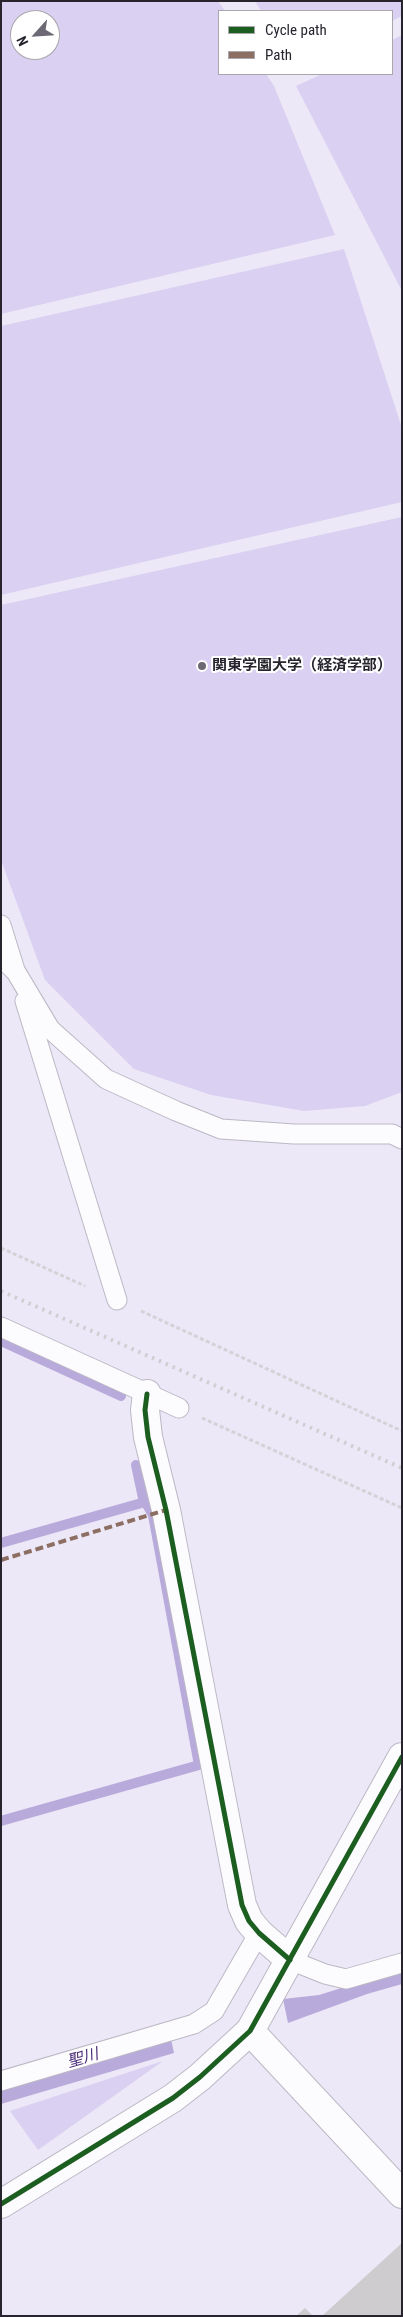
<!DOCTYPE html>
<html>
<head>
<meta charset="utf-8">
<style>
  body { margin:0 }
  #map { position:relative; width:403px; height:2317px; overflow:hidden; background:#ece8f7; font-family:"Roboto Condensed",sans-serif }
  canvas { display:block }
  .frame { position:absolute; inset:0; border:2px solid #27242e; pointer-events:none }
  .legend { position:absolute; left:218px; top:10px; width:175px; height:65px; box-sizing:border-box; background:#fff; border:1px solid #a9a7ab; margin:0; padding:6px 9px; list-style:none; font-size:15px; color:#27242e }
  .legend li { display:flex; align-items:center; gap:10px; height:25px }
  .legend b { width:25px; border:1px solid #a9a7ab }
  .north { position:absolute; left:10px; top:10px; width:50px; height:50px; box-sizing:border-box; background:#fff; border:1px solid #a9a7ab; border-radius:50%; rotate:244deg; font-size:14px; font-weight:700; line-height:20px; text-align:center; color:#27242e }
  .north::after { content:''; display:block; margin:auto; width:18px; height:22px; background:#6c6974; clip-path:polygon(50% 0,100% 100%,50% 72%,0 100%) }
</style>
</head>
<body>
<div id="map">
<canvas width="403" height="2317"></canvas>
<div class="frame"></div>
<ul class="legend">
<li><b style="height:6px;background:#1b5e20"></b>Cycle path</li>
<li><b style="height:6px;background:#8d6e63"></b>Path</li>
</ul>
<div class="north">N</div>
</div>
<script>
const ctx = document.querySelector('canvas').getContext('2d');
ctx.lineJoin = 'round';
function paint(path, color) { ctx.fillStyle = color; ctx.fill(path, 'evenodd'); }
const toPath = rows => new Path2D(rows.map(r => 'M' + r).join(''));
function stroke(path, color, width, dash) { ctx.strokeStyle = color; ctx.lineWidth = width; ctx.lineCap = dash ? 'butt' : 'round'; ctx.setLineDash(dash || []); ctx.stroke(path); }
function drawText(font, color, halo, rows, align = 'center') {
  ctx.font = font + ' "Roboto Condensed","Noto Sans JP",sans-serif'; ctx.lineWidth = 4; ctx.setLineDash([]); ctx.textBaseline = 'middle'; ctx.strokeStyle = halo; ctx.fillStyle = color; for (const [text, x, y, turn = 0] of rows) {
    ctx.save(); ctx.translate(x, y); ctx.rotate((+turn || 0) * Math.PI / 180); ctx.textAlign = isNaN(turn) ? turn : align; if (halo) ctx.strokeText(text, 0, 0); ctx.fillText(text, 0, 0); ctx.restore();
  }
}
paint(toPath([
  [1,1,218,1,225,11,219,11,219,74,266,74,274,86,335,235,1,314],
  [20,20,50,20,50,50,20,50],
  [255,1,402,1,402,16,392,21,392,11,261,11],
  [402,35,402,291,296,86,322,74,392,74,392,40],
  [344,249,402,428,402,502,1,595,1,326],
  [402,517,402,1092,365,1106,304,1111,211,1095,134,1069,45,980,1,860,1,605],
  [163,2061,38,2150,10,2111]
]), '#dad1f2');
paint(toPath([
  [402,1969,402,1984,367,1994,288,2023,283,1999,319,1995],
  [171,2039,174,2053,1,2104,1,2089]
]), '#b9aadc');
stroke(toPath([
  [1,1341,121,1396],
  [1,1543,145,1502],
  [1,1821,199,1765,153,1515,143,1498,136,1465]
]), '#b9aadc', 10);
paint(toPath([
  [402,2243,402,2316,322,2316],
  [305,2308,313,2316,296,2316]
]), '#ceccce');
const lane = toPath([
  [1,925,15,970],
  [1,957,16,972,50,1029,106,1079,176,1111,221,1129,294,1134,392,1134,402,1139],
  [25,1001,117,1300],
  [1,1327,179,1408],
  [290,1960,325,1974,346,1979,402,1963],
  [1,2081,194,2024,214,2011,259,1933]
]);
const street = toPath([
  [147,1394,145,1410,148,1437,166,1510,242,1905,249,1921,259,1933,290,1960],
  [250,2031,402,2194]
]);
const secondary = toPath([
  [1,2204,173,2098,200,2077,250,2031,402,1757]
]);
stroke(lane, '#bcb8c4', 21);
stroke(street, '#bcb8c4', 30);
stroke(secondary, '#bcb8c4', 30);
stroke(toPath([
  [1,1248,85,1286],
  [141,1311,402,1431],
  [202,1418,402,1508]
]), '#d3d2d7', 3, [4, 2.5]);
stroke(lane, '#fcfcfe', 19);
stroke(street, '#fcfcfe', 28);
stroke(secondary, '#fcfcfe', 28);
stroke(toPath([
  [1,1291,402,1468]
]), '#d0ced3', 4, [2.5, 5]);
stroke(toPath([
  [1,1560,166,1510]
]), '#8d6e63', 4, [8, 4]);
stroke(toPath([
  [147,1394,145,1410,148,1437,166,1510,242,1905,249,1921,259,1933,290,1960],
  [1,2204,173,2098,200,2077,250,2031,402,1757]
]), '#1b5e20', 5);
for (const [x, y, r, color] of [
  [202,666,5,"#6c6974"]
]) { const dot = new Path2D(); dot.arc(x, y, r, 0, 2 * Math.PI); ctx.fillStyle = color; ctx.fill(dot); stroke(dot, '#fff', 2); }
drawText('bold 15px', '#27242e', '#fff', [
  ["関東学園大学（経済学部）",212,666]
], 'left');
drawText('italic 16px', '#4b2d79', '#fff', [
  ["聖川",83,2059,-16]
]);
</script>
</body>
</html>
